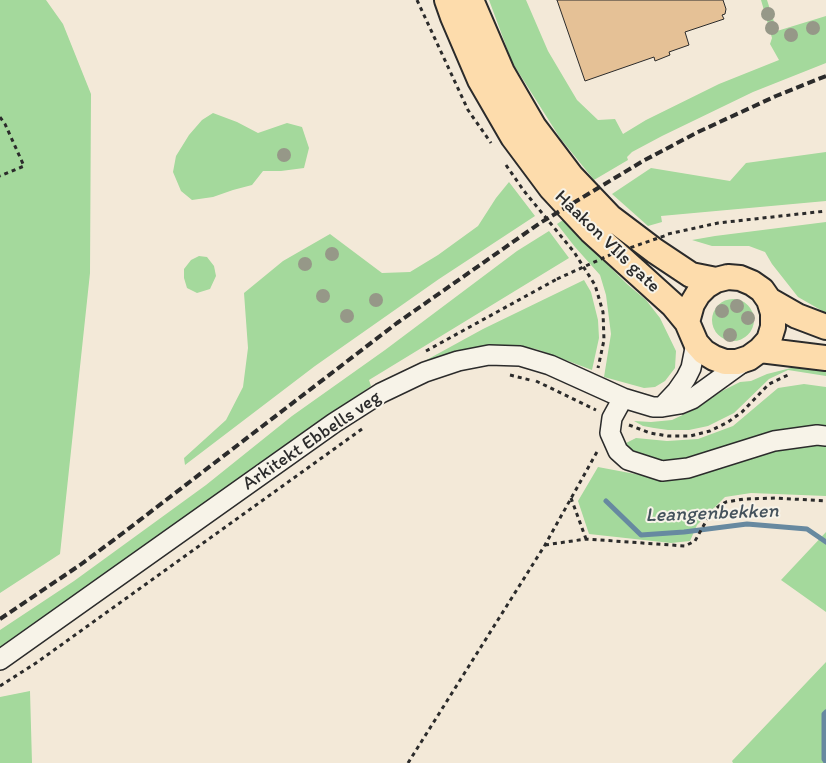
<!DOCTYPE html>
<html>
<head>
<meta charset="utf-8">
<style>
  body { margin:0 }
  canvas { display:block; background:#f3e9d8 }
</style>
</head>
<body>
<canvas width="826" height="763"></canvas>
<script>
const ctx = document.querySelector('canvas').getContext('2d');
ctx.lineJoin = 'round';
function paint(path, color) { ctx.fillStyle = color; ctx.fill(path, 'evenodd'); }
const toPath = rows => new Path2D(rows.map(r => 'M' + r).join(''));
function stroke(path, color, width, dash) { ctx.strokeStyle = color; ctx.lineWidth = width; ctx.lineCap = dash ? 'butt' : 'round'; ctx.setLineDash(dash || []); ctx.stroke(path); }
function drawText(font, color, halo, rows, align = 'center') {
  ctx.font = font + ' Itim,sans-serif'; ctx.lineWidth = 4; ctx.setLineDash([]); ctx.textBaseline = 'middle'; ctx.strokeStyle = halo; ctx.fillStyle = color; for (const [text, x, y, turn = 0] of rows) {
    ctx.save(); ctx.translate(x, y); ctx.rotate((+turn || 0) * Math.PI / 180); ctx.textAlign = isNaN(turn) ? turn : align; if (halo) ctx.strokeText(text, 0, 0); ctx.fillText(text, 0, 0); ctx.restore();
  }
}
paint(toPath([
  [0,0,46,0,63,24,91,94,90,273,60,554,0,593],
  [489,0,526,0,548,51,577,100,598,120,615,119,623,134,646,120,719,84,779,60,770,44,772,38,761,0,767,0,777,31,826,16,826,63,753,92,662,136,632,152,627,157,628,160,594,180,560,138,512,62],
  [213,113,237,122,258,133,287,123,302,127,309,148,304,168,281,171,263,171,252,185,233,190,213,197,192,200,181,191,173,172,176,156,189,135,202,120],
  [826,152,826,201,661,216,662,222,648,226,612,194,651,168,730,181,746,163],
  [509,182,535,216,439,279,315,366,185,465,184,458,226,420,243,387,248,348,244,293,283,261,330,234,382,273,410,272,438,255,478,226,496,198],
  [563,220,627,284,646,300,660,318,676,351,675,368,665,381,655,387,644,388,604,377,611,334,606,295,600,275,575,247,557,224],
  [826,222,826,313,798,297,772,264,765,252,749,246,712,246,692,240,715,236],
  [549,231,569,258,369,380,371,386,42,621,0,649,0,630,74,581,206,485,292,416,385,350,517,251],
  [199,256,207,257,214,266,216,276,210,289,197,293,187,288,184,278,184,269,191,260],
  [584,280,591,292,598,320,599,338,592,370,536,349,512,346,483,346,456,352,410,369,483,329],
  '712 320a21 21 0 1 1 42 0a21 21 0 1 1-42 0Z',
  [795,367,826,368,826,376,788,370,769,379,734,413,708,426,689,430,668,430,654,428,643,426,634,421,651,422,672,420,697,408,722,391,740,382,751,381,767,374],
  [804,384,826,387,826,427,675,461,662,461,646,458,628,449,626,443,636,438,667,441,698,439,733,426,778,388],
  [826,442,826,496,751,493,725,497,697,525,690,541,671,543,589,534,578,501,598,467,651,477,779,446],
  [826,532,826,612,781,580],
  [826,662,826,763,733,763,732,761],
  [30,691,32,763,0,763,0,697]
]), '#a4d99c');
stroke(toPath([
  [606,501,641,535,684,532,747,524,807,529,826,542],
  [826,712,824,714,824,759,826,762]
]), '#6789a0', 5);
const building = toPath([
  [557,0,723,0,726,9,725,14,722,15,724,19,685,32,689,45,669,52,670,55,655,61,654,57,585,81,557,0]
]);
paint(building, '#e5c196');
stroke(building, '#2b2b2b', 1);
const minor = toPath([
  [623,398,612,418,610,433,618,451,628,460,662,471,688,468,774,441,817,435,826,436],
  [662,407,677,391,686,378,691,368,696,343],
  [0,660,334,423,381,393,425,372,458,361,489,355,520,356,550,365,623,398,653,407,662,407,680,404,692,399,746,360]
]);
const major = toPath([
  [447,0,453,17,480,80,513,137,551,188,591,231,673,305,687,322],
  [471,0,502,72,534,127,571,176,610,217,655,251,691,275,716,280],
  [728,277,740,278,752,283,762,290,769,300,773,313,773,327,769,340,760,350,749,358,737,362,725,362,714,358,704,352,696,343,687,322,692,304,698,294,706,286,716,280,728,277],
  [769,300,797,316,826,327],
  [760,350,826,358]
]);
stroke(minor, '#2b2b2b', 22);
stroke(major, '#2b2b2b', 28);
stroke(toPath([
  [417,0,468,110,491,143],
  [0,117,5,124,24,166,0,176],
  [506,165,524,191,574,252,595,285,603,312,604,340,598,368],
  [668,234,718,223,826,211],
  [426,351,557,279],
  [510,375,530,380],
  [536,381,596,410],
  [629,425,650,433,668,436,690,436,710,431,728,422,742,412,769,384,788,375],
  [571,498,586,539],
  [545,545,586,539,685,546,695,541,710,514,719,506,726,502,744,499,776,498,826,501],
  [0,686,36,663,362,429],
  [408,763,545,545,598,450]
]), '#2b2b2b', 3, [4, 4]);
stroke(minor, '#f7f3e8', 19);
stroke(major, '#fddcac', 24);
stroke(toPath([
  [0,619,80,565,123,533,397,323,540,223,643,161,698,132,776,96,826,76]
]), '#2b2b2b', 4, [8, 4]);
stroke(toPath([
  [557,279,612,254,667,235]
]), '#2b2b2b', 3, [4, 4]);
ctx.fillStyle = '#969888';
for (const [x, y] of [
  [768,14],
  [772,28],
  [813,28],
  [791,35],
  [284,155],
  [332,254],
  [305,264],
  [323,296],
  [376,300],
  [737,306],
  [722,311],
  [347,316],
  [748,318],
  [730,335]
]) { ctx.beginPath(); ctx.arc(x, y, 7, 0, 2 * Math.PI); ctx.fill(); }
drawText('19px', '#2b2b2b', '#f7f3e8', [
  ["Haakon VIIs gate",607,242,44],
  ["Arkitekt Ebbells veg",312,441,-34]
]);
drawText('italic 20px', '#44525c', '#f7f3e8', [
  ["Leangenbekken",712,514,-2]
]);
</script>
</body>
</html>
